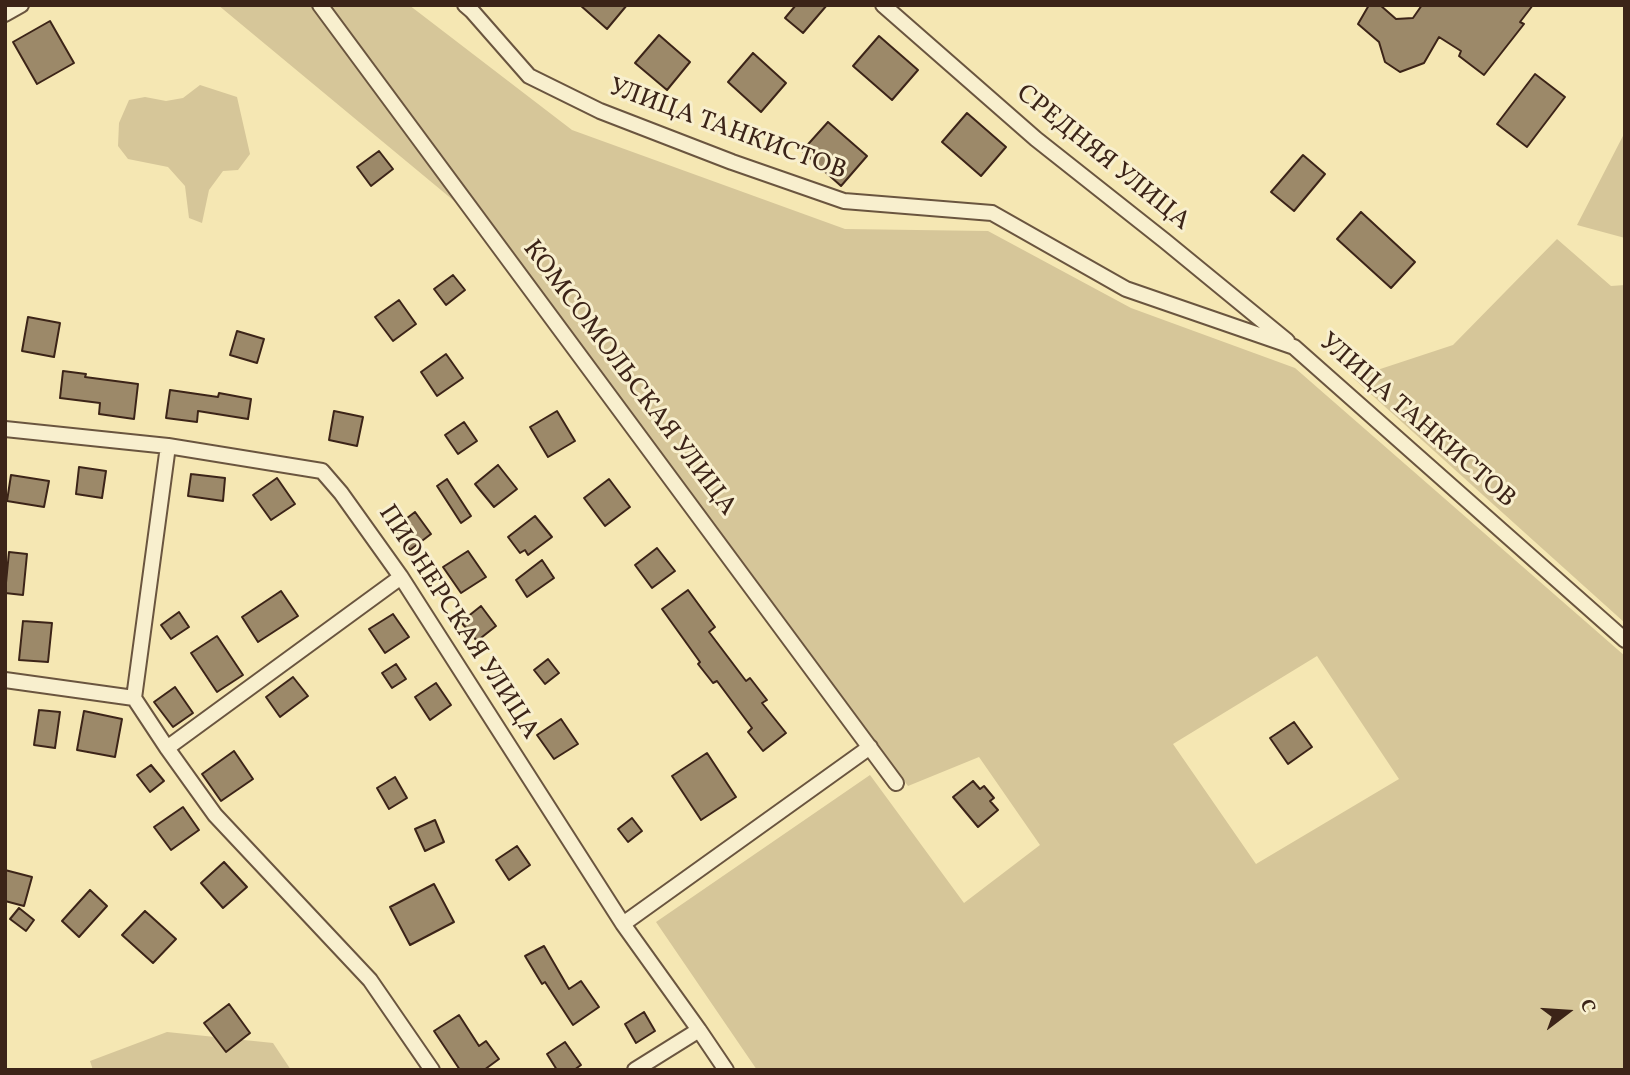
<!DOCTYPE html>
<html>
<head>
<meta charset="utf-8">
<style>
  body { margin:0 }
  #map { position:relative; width:1630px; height:1075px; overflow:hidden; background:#f5e7b3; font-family:Vollkorn,serif }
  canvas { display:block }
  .frame { position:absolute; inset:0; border:7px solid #3c2418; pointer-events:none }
  .north { position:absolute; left:1532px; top:977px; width:70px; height:70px; -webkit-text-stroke:5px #f8efce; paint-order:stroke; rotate:73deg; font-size:19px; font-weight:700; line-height:28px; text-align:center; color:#3c2418 }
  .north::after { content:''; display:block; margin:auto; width:24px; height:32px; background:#3c2418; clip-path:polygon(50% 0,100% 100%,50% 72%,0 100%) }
</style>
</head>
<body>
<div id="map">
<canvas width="1630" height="1075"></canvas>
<div class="frame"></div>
<div class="north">С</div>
</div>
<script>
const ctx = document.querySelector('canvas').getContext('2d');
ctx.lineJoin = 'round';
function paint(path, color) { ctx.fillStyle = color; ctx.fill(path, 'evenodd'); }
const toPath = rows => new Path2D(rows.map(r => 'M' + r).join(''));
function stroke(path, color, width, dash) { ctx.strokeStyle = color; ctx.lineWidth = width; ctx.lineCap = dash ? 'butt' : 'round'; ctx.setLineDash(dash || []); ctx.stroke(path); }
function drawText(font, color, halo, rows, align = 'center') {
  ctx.font = font + ' Vollkorn,serif'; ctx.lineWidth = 6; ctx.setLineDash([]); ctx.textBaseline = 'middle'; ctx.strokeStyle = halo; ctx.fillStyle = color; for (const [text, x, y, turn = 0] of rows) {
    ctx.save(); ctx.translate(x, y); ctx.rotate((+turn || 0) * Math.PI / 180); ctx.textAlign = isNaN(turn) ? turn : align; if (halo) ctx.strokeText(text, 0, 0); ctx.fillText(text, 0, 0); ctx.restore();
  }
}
paint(toPath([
  [218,5,409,5,572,130,845,229,988,231,1131,308,1295,368,1625,656,1625,1070,757,1070,656,922,870,775,964,903,1040,845,979,757,908,786,500,239],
  [1317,656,1399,779,1256,864,1173,744],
  [200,85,237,97,250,154,238,170,223,171,209,190,202,223,189,218,185,186,168,167,128,159,118,146,119,123,129,100,145,97,166,101,183,98],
  [1625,132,1625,238,1577,225],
  [1557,239,1611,286,1625,285,1625,623,1353,378,1453,345],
  [167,1032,273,1043,291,1070,93,1070,90,1061]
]), '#d6c699');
const building = toPath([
  [580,5,627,5,607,29,580,5],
  [796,5,827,5,803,33,785,18,796,5],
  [1369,5,1380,5,1396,19,1413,18,1422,5,1533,5,1520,22,1524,24,1484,75,1459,56,1461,51,1439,37,1424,63,1400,72,1385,62,1379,42,1358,24,1369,5],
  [50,21,74,63,37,84,13,42,50,21],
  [659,35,690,62,667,90,635,63,659,35],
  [879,36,918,70,892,100,853,66,879,36],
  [753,53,786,83,761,112,728,82,753,53],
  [1535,74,1565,97,1527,147,1497,124,1535,74],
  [967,113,1006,147,981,176,942,142,967,113],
  [828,122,867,156,841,186,802,151,828,122],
  [379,151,393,169,371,186,357,167,379,151],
  [1303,155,1325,174,1294,211,1271,192,1303,155],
  [1361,212,1415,262,1391,288,1337,239,1361,212],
  [453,275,465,290,446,305,434,289,453,275],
  [399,300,416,324,393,341,375,317,399,300],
  [28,317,60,323,54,357,22,351,28,317],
  [237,331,264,339,257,363,230,355,237,331],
  [446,354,463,378,437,396,421,372,446,354],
  [63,371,86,374,85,377,138,384,134,419,99,414,100,403,60,398,63,371],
  [170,390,218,397,219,393,251,399,248,419,198,411,197,422,166,418,170,390],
  [334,411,363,417,357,446,329,440,334,411],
  [557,411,575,441,548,457,530,427,557,411],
  [464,422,477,441,458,454,445,435,464,422],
  [498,465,517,489,494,507,475,484,498,465],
  [79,467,106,471,102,498,76,494,79,467],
  [191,474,225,478,223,501,188,496,191,474],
  [11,475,49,481,44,507,7,501,11,475],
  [277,478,295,504,271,520,253,495,277,478],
  [447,479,471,516,461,523,437,486,447,479],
  [609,479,630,507,605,526,584,498,609,479],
  [415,512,431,534,410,550,394,528,415,512],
  [535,516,552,537,528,555,525,550,520,553,508,537,535,516],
  [657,548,675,571,652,588,635,565,657,548],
  [468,551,486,577,461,593,443,567,468,551],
  [9,552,27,554,23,595,5,593,9,552],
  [542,560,554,578,527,597,516,580,542,560],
  [688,590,715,627,709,632,746,681,750,678,767,700,762,703,786,733,763,751,748,732,752,728,717,681,713,683,698,664,700,662,662,609,688,590],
  [281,591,298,616,258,642,242,617,281,591],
  [481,606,496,626,477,641,461,622,481,606],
  [179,612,189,627,171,639,161,625,179,612],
  [393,614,409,637,385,653,369,629,393,614],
  [23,621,52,623,48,662,19,660,23,621],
  [217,636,243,675,217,692,191,653,217,636],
  [548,659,559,673,545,684,534,670,548,659],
  [396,664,406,679,392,688,382,673,396,664],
  [293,677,308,696,280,717,266,697,293,677],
  [436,683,451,705,430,720,415,697,436,683],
  [175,687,193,713,173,727,154,702,175,687],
  [39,710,60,712,55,748,34,745,39,710],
  [84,711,122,719,115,757,77,750,84,711],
  [561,719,578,744,554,759,537,735,561,719],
  [1294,722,1312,747,1288,764,1270,738,1294,722],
  [234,751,253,779,221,801,202,774,234,751],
  [707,753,736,797,701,820,672,776,707,753],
  [151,765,164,781,150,792,137,775,151,765],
  [395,777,407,798,389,809,377,788,395,777],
  [973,781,980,789,984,786,994,798,990,801,998,810,978,827,953,797,973,781],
  [183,807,199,830,171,850,154,827,183,807],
  [632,818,642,831,628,842,618,829,632,818],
  [435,820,444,842,425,851,415,829,435,820],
  [517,846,530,865,509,880,496,860,517,846],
  [224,862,247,887,223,908,201,883,224,862],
  [5,870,32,877,24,906,5,901,5,870],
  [434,884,454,922,410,945,390,907,434,884],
  [90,890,107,906,79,937,62,921,90,890],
  [19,908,34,920,26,931,10,919,19,908],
  [145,911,176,939,153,963,122,935,145,911],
  [544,946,569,989,581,981,599,1007,573,1025,545,982,542,984,525,956,544,946],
  [229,1004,250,1033,226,1052,204,1023,229,1004],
  [644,1012,655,1031,636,1043,625,1024,644,1012],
  [459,1015,479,1046,486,1041,499,1059,484,1070,460,1070,434,1031,459,1015],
  [565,1042,581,1065,574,1070,557,1070,547,1054,565,1042]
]);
paint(building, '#9c8969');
stroke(building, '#3c2418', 2);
const street = toPath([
  [320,5,896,783],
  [465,5,472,11,529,76,600,111,732,162,844,201,992,213,1126,289,1294,347,1625,640],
  [883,5,1036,139,1165,241,1287,341],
  [5,14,21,5],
  [5,429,168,446,322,471,341,493,401,577,623,924,699,1030,726,1070],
  [5,680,134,698,167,748,215,815,370,980,432,1070],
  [134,698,168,446],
  [167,748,401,577],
  [623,924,870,747],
  [635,1070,699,1030]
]);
stroke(street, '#6a553f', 18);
stroke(street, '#f8efce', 14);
drawText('26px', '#3c2418', '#f8efce', [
  ["УЛИЦА ТАНКИСТОВ",727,131,20],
  ["СРЕДНЯЯ УЛИЦА",1102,159,39],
  ["КОМСОМОЛЬСКАЯ УЛИЦА",628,379,53],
  ["УЛИЦА ТАНКИСТОВ",1416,422,41],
  ["ПИОНЕРСКАЯ УЛИЦА",457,623,57]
]);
</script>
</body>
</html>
